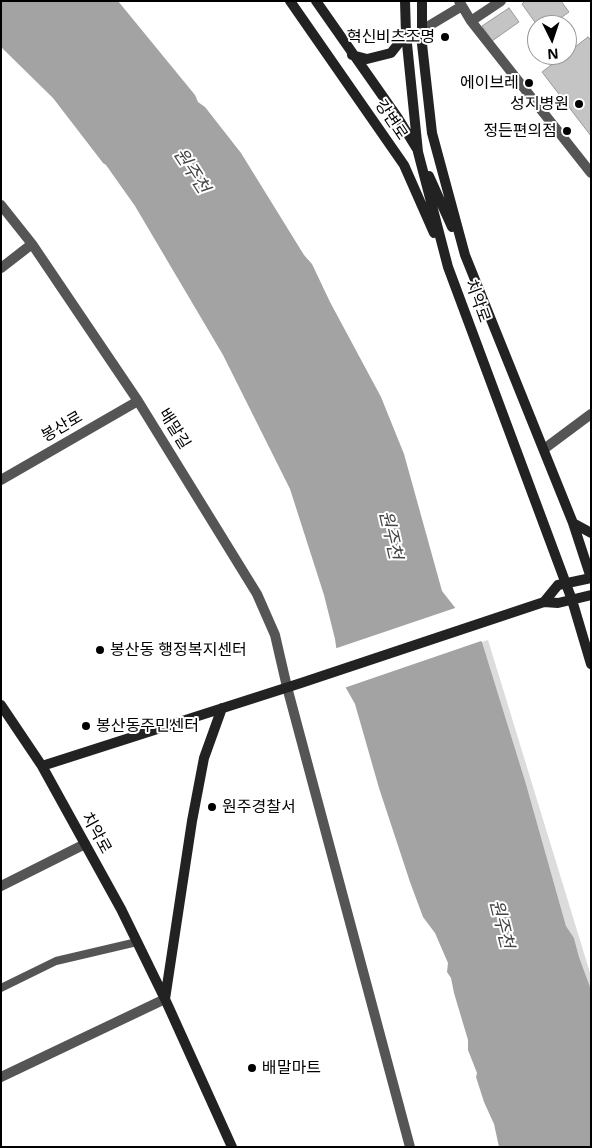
<!DOCTYPE html>
<html>
<head>
<meta charset="utf-8">
<style>
  body { margin:0 }
  #map { position:relative; width:592px; height:1148px; overflow:hidden; background:#fff; font-family:"Noto Sans",sans-serif }
  canvas { display:block }
  .frame { position:absolute; inset:0; border:2px solid #000; pointer-events:none }
  .north { position:absolute; left:527px; top:15px; width:50px; height:50px; box-sizing:border-box; background:#fff; border:1px solid #999; border-radius:50%; rotate:176deg; font-size:14px; font-weight:700; line-height:20px; text-align:center; color:#000 }
  .north::after { content:''; display:block; margin:auto; width:18px; height:22px; background:#000; clip-path:polygon(50% 0,100% 100%,50% 72%,0 100%) }
</style>
</head>
<body>
<div id="map">
<canvas width="592" height="1148"></canvas>
<div class="frame"></div>
<div class="north">N</div>
</div>
<script>
const ctx = document.querySelector('canvas').getContext('2d');
ctx.lineJoin = 'round';
function paint(path, color) { ctx.fillStyle = color; ctx.fill(path, 'evenodd'); }
const toPath = rows => new Path2D(rows.map(r => 'M' + r).join(''));
function stroke(path, color, width, dash) { ctx.strokeStyle = color; ctx.lineWidth = width; ctx.lineCap = dash ? 'butt' : 'round'; ctx.setLineDash(dash || []); ctx.stroke(path); }
function drawText(font, color, halo, rows, align = 'center') {
  ctx.font = font + ' "Noto Sans","Noto Sans KR",sans-serif'; ctx.lineWidth = 4; ctx.setLineDash([]); ctx.textBaseline = 'middle'; ctx.strokeStyle = halo; ctx.fillStyle = color; for (const [text, x, y, turn = 0] of rows) {
    ctx.save(); ctx.translate(x, y); ctx.rotate((+turn || 0) * Math.PI / 180); ctx.textAlign = isNaN(turn) ? turn : align; if (halo) ctx.strokeText(text, 0, 0); ctx.fillText(text, 0, 0); ctx.restore();
  }
}
paint(toPath([
  [488,640,591,976,591,991,579,957,574,938,566,926,526,784,482,642]
]), '#dcdcdc');
paint(toPath([
  [1,1,118,1,195,95,198,102,205,107,241,153,304,255,312,264,330,302,381,397,404,454,442,591,482,642,526,784,566,926,574,938,579,957,590,987,591,1147,499,1147,494,1124,484,1102,476,1077,477,1073,468,1050,468,1040,454,993,451,978,447,972,448,963,435,933,423,917,410,882,379,788,355,704,346,688,338,660,335,639,324,595,290,489,223,355,135,206,106,165,103,163,53,98,1,47]
]), '#a3a3a3');
paint(toPath([
  [458,607,484,640,344,688,335,661,334,649]
]), '#fff');
const building = toPath([
  [525,1,561,1,569,12,551,25,537,25,522,4,525,1],
  [509,8,519,22,492,41,482,26,509,8],
  [588,37,591,40,591,136,542,72,588,37]
]);
paint(building, '#c4c4c4');
stroke(building, '#999', 1);
stroke(toPath([
  [1,988,56,961,137,942]
]), '#555', 8);
stroke(toPath([
  [459,1,471,21,591,173],
  [471,21,501,1],
  [422,30,462,6],
  [1,205,32,244,138,401,257,594,275,635,287,687,410,1147],
  [1,268,32,244],
  [544,449,591,414],
  [1,480,138,401],
  [1,886,85,844],
  [1,1077,165,999]
]), '#555', 10);
stroke(toPath([
  [290,1,404,165,434,233],
  [316,1,398,118,417,149],
  [405,1,406,34,418,152,448,267,572,600,591,664],
  [422,1,422,44,432,133,465,255,573,523,591,578],
  [352,55,367,59,391,53,406,34],
  [429,176,452,227],
  [573,523,591,533],
  [544,602,558,585,591,578],
  [1,705,42,766,121,909,165,999,232,1147],
  [42,766,301,683,544,602,558,603,591,595],
  [165,999,192,821,204,758,222,708]
]), '#222', 10);
for (const [x, y, r, color] of [
  [445,37,5,"#000"],
  [529,83,5,"#000"],
  [579,104,5,"#000"],
  [567,131,5,"#000"],
  [100,650,5,"#000"],
  [86,726,5,"#000"],
  [212,807,5,"#000"],
  [252,1068,5,"#000"]
]) { const dot = new Path2D(); dot.arc(x, y, r, 0, 2 * Math.PI); ctx.fillStyle = color; ctx.fill(dot); stroke(dot, '#fff', 2); }
drawText('16px', '#000', '#fff', [
  ["혁신비츠조명",435,37],
  ["에이브레",519,83],
  ["성지병원",569,104],
  ["정든편의점",557,131],
  ["봉산동 행정복지센터",110,650,"left"],
  ["봉산동주민센터",96,726,"left"],
  ["원주경찰서",222,807,"left"],
  ["배말마트",262,1068,"left"]
], 'right');
drawText('16px', '#000', '#fff', [
  ["강변로",391,120,56],
  ["치악로",477,301,70],
  ["봉산로",62,427,-30],
  ["배말길",174,429,58],
  ["치악로",96,833,61]
]);
drawText('italic 18px', '#444', '#fff', [
  ["원주천",191,171,57],
  ["원주천",390,535,77],
  ["원주천",501,924,76]
]);
</script>
</body>
</html>
